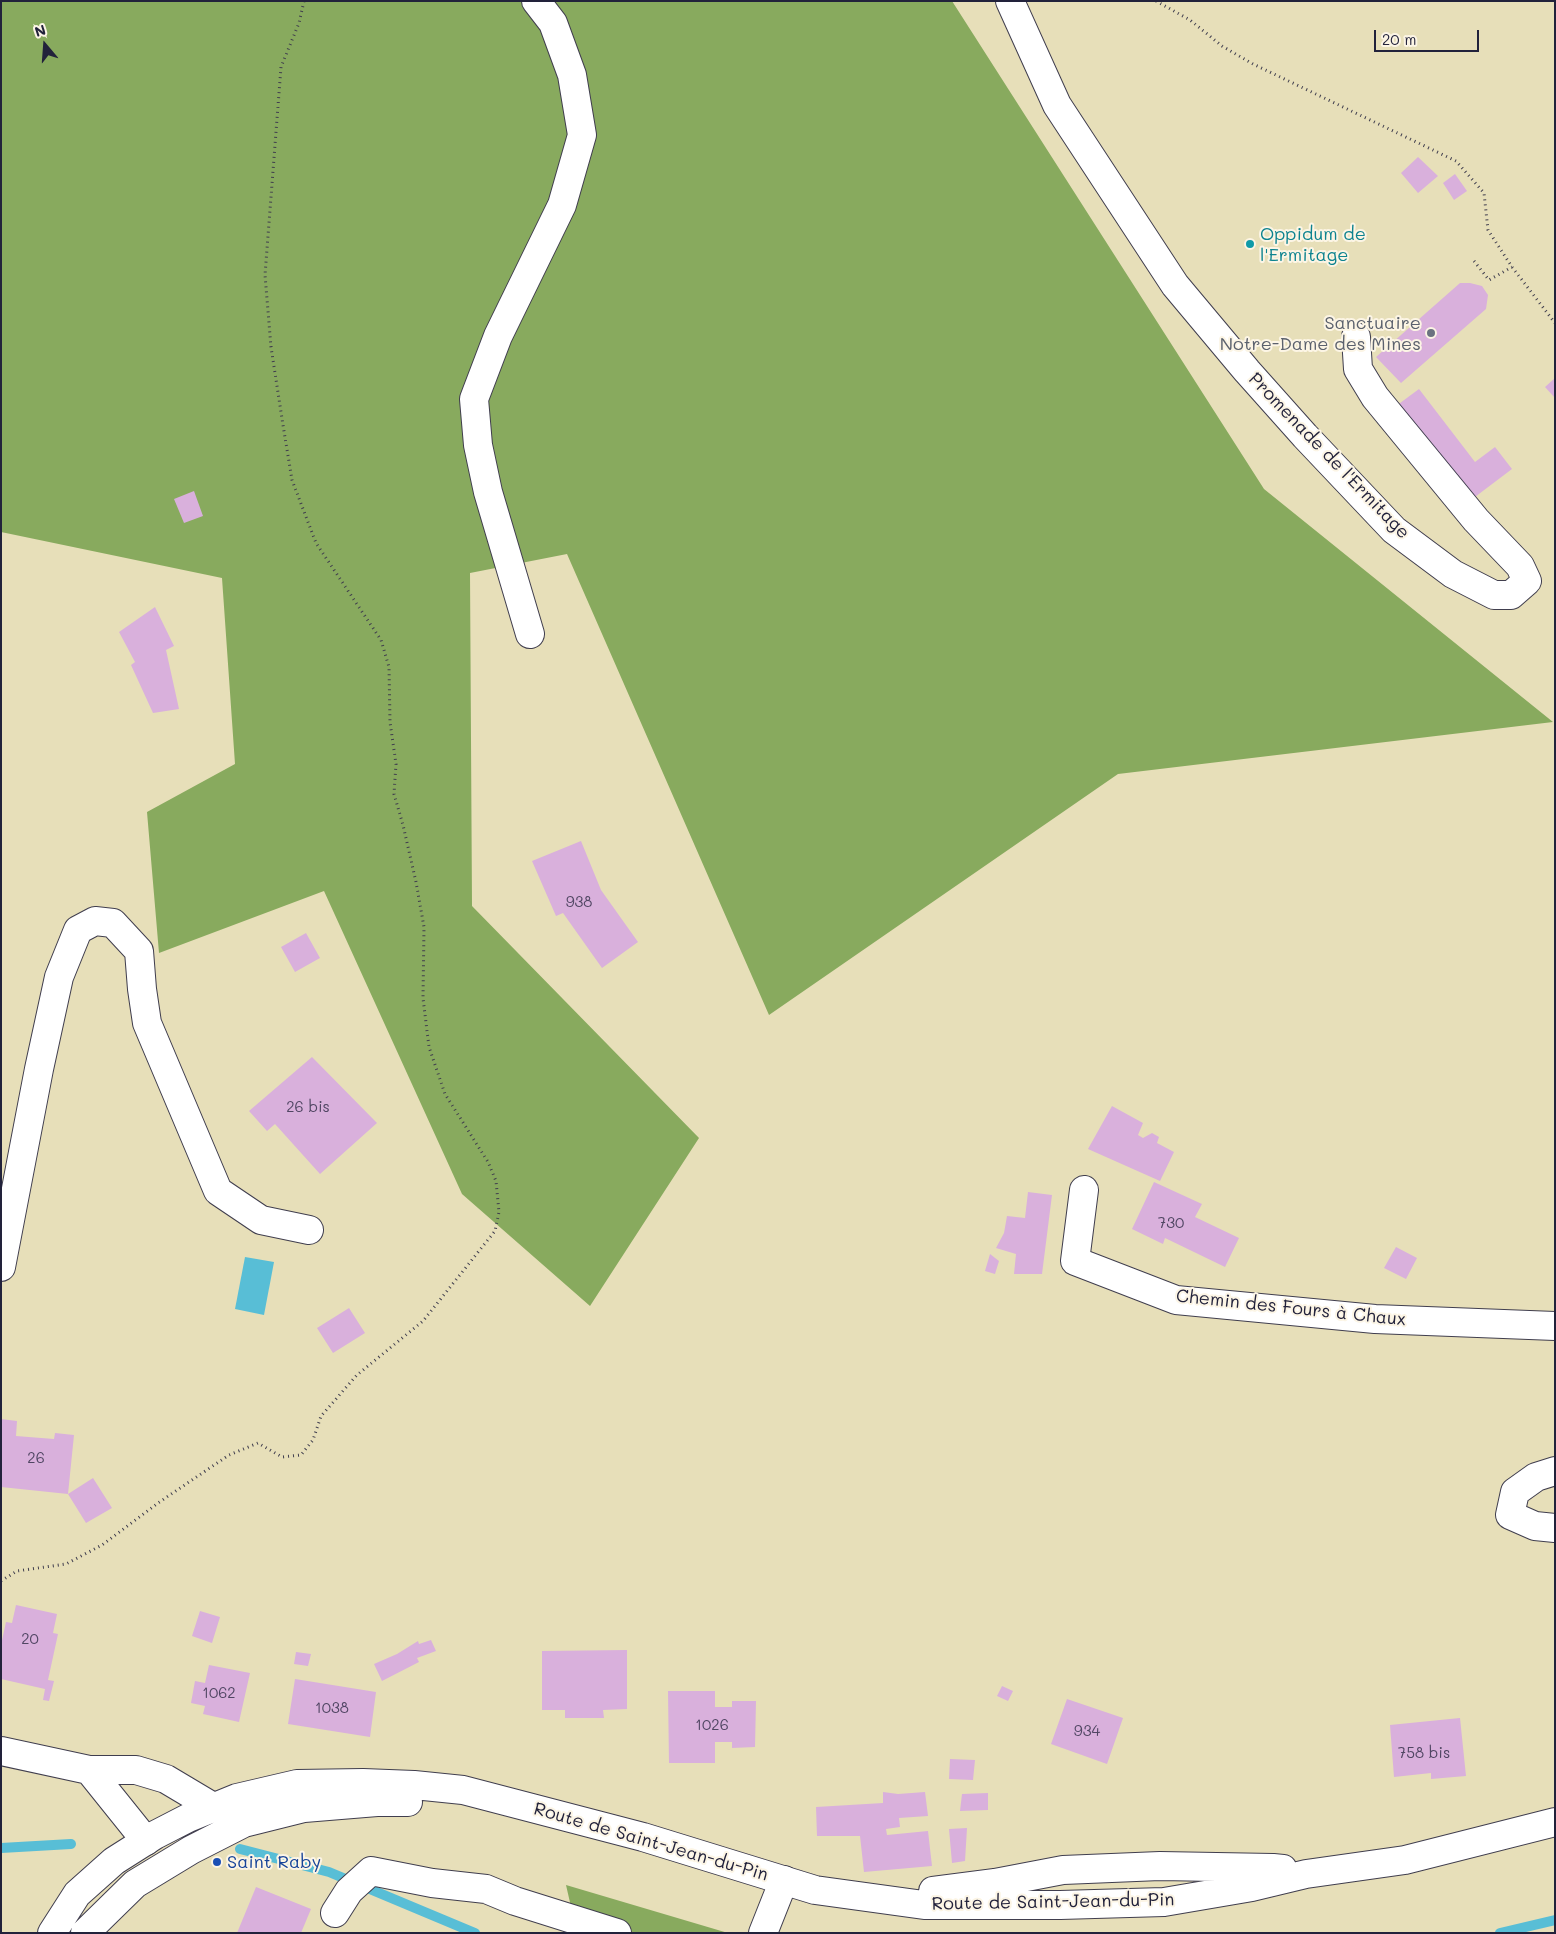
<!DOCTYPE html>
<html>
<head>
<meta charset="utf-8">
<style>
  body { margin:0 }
  #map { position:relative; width:1556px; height:1934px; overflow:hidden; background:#e7dfb9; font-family:Mali,sans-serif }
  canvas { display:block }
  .frame { position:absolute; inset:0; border:2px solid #22223b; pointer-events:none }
  .north { position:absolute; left:20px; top:20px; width:50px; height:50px; -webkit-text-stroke:4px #fcf5e5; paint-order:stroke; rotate:342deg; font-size:14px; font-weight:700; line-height:20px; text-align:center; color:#22223b }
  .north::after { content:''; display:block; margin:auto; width:18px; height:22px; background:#22223b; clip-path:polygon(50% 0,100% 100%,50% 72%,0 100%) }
  .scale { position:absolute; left:1374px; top:30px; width:105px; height:22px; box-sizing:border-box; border:2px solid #22223b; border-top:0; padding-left:6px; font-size:15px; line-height:18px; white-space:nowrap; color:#22223b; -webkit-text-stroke:4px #fcf5e5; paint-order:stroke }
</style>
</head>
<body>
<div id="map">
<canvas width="1556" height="1934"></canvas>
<div class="frame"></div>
<div class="north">N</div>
<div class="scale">20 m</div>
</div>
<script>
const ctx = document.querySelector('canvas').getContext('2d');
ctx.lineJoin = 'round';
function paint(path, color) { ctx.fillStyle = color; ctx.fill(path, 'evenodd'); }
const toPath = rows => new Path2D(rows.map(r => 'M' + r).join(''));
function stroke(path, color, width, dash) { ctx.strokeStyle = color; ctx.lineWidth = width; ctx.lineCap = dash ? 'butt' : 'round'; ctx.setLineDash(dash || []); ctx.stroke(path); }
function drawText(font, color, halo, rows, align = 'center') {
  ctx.font = font + ' Mali,sans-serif'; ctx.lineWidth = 4; ctx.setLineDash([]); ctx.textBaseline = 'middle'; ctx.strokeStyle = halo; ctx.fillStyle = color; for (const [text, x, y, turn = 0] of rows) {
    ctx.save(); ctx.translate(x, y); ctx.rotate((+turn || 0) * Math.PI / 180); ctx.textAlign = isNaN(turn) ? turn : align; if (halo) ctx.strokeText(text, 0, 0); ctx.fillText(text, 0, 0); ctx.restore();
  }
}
paint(toPath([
  [1,1,952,1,1264,489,1553,722,1118,774,769,1015,567,554,470,573,472,906,699,1138,590,1306,462,1194,324,891,159,953,147,812,235,764,222,578,1,532],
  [566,1885,728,1933,577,1933]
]), '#88aa5e');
paint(toPath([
  [245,1257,274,1262,264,1315,235,1309]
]), '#58bed6');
stroke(toPath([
  [1,1848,71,1844],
  [240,1849,329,1872,475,1933],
  [1500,1933,1555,1920]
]), '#58bed6', 10);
paint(toPath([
  [1418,157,1438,176,1418,193,1401,173],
  [1455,174,1467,191,1454,200,1443,183],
  [1460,283,1470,283,1482,286,1488,295,1486,309,1401,383,1376,357],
  [1555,378,1555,398,1545,387],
  [1419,389,1475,462,1495,447,1512,469,1467,503,1396,406],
  [194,491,203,516,184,523,174,499],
  [155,607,174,646,166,650,179,709,153,713,131,665,135,662,119,632],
  [581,841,601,890,638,942,602,968,563,913,556,916,532,861],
  [306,933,320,958,295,972,281,947],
  [312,1057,377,1123,320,1174,275,1124,267,1131,249,1111],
  [1112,1106,1143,1123,1138,1135,1143,1138,1152,1133,1159,1137,1157,1143,1174,1152,1160,1181,1088,1149],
  [1154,1182,1202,1204,1195,1217,1239,1238,1225,1267,1165,1238,1163,1244,1132,1229],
  [1028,1192,1052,1195,1042,1274,1014,1274,1016,1254,996,1248,1004,1233,1007,1216,1025,1218],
  [1396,1247,1417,1258,1406,1279,1384,1268],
  [990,1254,999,1261,995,1274,985,1271],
  [349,1308,365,1333,333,1353,317,1328],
  [1,1419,17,1421,16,1436,54,1439,55,1433,74,1435,68,1494,1,1487],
  [93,1478,112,1508,86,1523,68,1494],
  [16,1605,57,1614,53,1633,58,1634,48,1680,54,1681,49,1701,43,1700,45,1689,1,1679,1,1645,6,1622,12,1623],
  [200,1611,220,1617,212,1643,192,1636],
  [431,1640,436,1651,417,1658,419,1662,382,1681,374,1664,397,1654,418,1641,419,1644],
  [627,1650,627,1709,603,1710,604,1718,565,1718,565,1710,542,1710,542,1651],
  [296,1652,311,1654,308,1666,294,1664],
  [209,1665,250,1673,239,1722,203,1714,205,1706,191,1703,195,1681,205,1683],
  [295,1679,376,1692,370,1737,288,1724],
  [1002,1686,1013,1691,1008,1701,997,1696],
  [668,1691,715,1691,715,1707,732,1707,732,1701,756,1701,755,1747,732,1748,732,1742,715,1742,715,1763,669,1763],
  [1067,1699,1123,1718,1107,1764,1051,1744],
  [1460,1718,1466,1776,1431,1779,1431,1773,1394,1777,1390,1725],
  [950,1759,975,1760,973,1780,949,1779],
  [883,1792,898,1794,925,1792,928,1816,899,1818,900,1827,886,1829,887,1835,928,1831,932,1866,864,1872,860,1836,817,1836,816,1807,883,1803],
  [988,1793,988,1810,960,1811,962,1794],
  [967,1828,965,1861,952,1863,949,1829],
  [256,1887,311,1909,301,1933,237,1933]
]), '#d9b0dc');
const minor = toPath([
  [1010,1,1057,105,1175,285,1247,371,1305,436,1394,530,1453,574,1494,595,1511,595,1527,581,1520,566,1476,520,1375,397,1358,369,1356,337],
  [530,634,488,492,478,445,474,399,498,336,562,205,582,135,572,75,553,23,536,1],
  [1084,1190,1075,1261,1176,1300,1375,1319,1555,1326],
  [1,1267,39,1069,59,977,78,930,95,921,113,923,139,951,142,989,147,1023,218,1191,261,1220,309,1230],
  [1555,1471,1536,1477,1515,1492,1510,1515,1535,1526,1555,1528],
  [1,1751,89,1770,136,1770,166,1779,213,1807],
  [89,1770,146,1841],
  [335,1913,349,1891,371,1871,432,1883,486,1889,515,1901,617,1933],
  [763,1933,784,1880]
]);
const major = toPath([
  [933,1891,995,1883,1063,1870,1160,1866,1273,1868,1283,1869],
  [52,1933,77,1894,114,1861,155,1835,188,1818,237,1798,297,1784,363,1783,414,1785,463,1790,643,1837,815,1890,924,1905,1060,1905,1164,1902,1252,1887,1306,1874,1405,1860,1555,1822],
  [85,1933,135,1884,191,1850,244,1823,304,1808,377,1802,408,1802]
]);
stroke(minor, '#403e4e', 30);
stroke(major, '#403e4e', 30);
stroke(toPath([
  [1156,1,1190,20,1222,46,1253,64,1456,161,1484,193,1488,230,1512,267,1555,323],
  [1474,261,1489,280,1512,267],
  [1,1581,17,1571,66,1564,102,1545,158,1503,229,1455,258,1443,282,1457,301,1455,313,1440,321,1416,357,1375,423,1321,495,1231,499,1212,496,1181,488,1162,445,1094,429,1047,423,998,424,927,416,882,403,825,394,794,396,764,390,722,389,667,381,640,316,543,292,480,283,425,271,347,265,275,281,67,299,23,304,1]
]), '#403e4e', 3, [1, 4]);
stroke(minor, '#fff', 28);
stroke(major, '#fff', 28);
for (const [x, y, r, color] of [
  [1250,244,5,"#0f9aa8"],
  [1431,333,5,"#6b7280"],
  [217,1862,5,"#1a4fb4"]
]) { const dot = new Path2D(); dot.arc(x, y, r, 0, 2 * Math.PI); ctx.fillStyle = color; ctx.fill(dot); stroke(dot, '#fcf5e5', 2); }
drawText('15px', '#504663', null, [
  ["938",579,902],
  ["26 bis",308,1107],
  ["730",1171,1223],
  ["26",36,1458],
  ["20",30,1639],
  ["1062",219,1693],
  ["1038",332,1708],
  ["1026",712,1725],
  ["934",1087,1731],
  ["758 bis",1424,1753]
]);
drawText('18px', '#0d838f', '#fcf5e5', [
  ["Oppidum de",1260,234],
  ["l'Ermitage",1260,255]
], 'left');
drawText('18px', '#5b616d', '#fcf5e5', [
  ["Sanctuaire",1421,323],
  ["Notre-Dame des Mines",1421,344]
], 'right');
drawText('18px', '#22223b', '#fcf5e5', [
  ["Promenade de l'Ermitage",1329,456,46],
  ["Chemin des Fours à Chaux",1291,1308,6],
  ["Route de Saint-Jean-du-Pin",651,1842,16],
  ["Route de Saint-Jean-du-Pin",1053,1902,-1]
]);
drawText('18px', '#164399', '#fcf5e5', [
  ["Saint Raby",227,1862]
], 'left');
</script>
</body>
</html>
